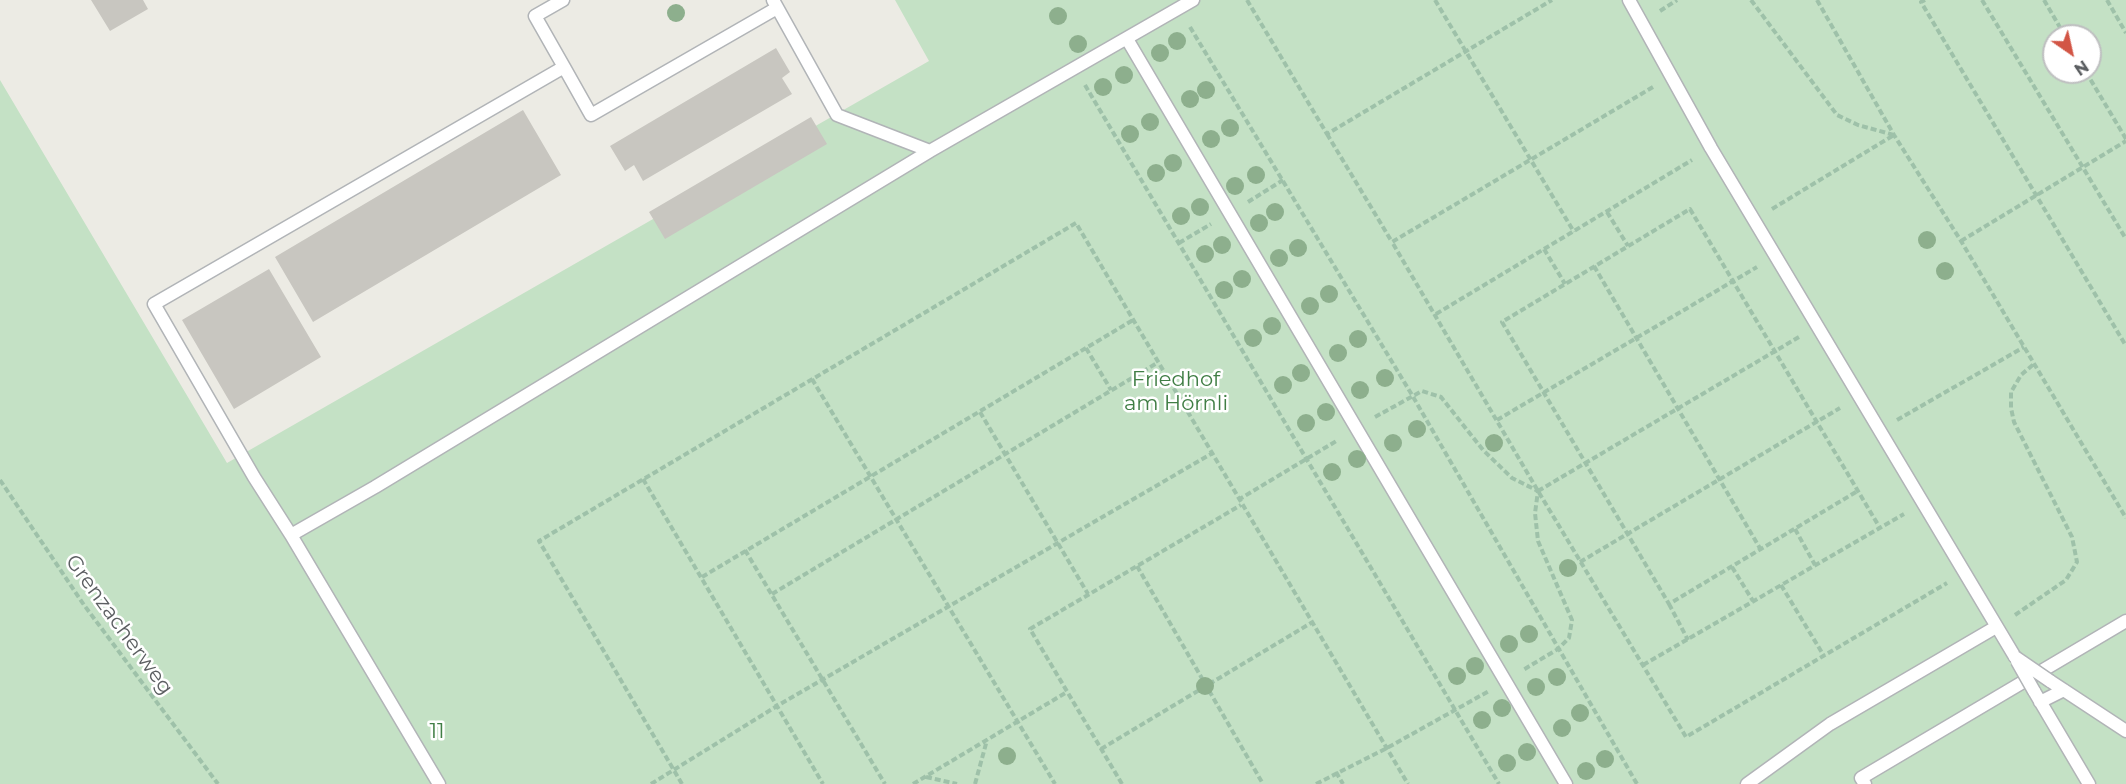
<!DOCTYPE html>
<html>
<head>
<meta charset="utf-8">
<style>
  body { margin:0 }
  #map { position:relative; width:2126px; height:784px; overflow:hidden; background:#ecebe4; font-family:Montserrat,sans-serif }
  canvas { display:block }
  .north { position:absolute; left:2042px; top:24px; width:60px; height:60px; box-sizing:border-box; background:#fff; border:2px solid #bebfc0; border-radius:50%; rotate:146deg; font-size:16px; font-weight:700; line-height:24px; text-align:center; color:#5c5f62 }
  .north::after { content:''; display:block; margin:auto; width:21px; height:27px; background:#d25545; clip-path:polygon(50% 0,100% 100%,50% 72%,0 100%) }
</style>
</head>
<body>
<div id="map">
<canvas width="2126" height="784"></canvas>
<div class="north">N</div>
</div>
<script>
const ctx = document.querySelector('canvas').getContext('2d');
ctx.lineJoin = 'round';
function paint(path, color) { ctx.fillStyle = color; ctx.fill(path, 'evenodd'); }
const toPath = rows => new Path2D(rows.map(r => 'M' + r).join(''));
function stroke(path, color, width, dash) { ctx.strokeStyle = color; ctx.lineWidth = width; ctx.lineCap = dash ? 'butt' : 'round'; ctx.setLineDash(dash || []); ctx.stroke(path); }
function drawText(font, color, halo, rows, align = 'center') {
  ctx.font = font + ' Montserrat,sans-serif'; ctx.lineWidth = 5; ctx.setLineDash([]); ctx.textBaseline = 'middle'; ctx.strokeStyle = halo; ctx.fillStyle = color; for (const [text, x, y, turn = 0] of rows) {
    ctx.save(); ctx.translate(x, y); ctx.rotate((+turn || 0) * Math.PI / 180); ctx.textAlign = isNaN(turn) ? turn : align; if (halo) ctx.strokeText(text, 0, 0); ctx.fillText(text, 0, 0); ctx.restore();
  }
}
paint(toPath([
  [895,0,2126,0,2126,784,0,784,0,80,227,463,929,61],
  [2054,36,2090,36,2090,72,2054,72]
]), '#c4e1c5');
paint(toPath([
  [91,0,143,0,148,9,110,31],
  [776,48,790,72,782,78,792,94,643,181,634,165,625,171,610,146],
  [523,110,561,175,313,322,275,257],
  [811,117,827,144,665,239,649,212],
  [269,269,321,357,234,409,182,320]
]), '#c8c6c0');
const service = toPath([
  [563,0,535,16,564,67],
  [773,0,837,115,930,151],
  [1629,0,1711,148,2015,657],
  [1127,39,1566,784],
  [291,535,254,477,154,304,564,67,591,115,777,8],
  [2050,681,2126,731],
  [2034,691,2089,784],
  [2040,702,2064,690],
  [439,784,291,535,375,487,930,151,1193,0],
  [1747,784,1830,724,1996,627],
  [1865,784,1861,778,2126,621]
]);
stroke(service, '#b1b4b7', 15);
stroke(toPath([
  [1247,0,1327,134,1552,0],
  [1435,0,1574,232],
  [1751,0,1837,115,1858,125,1894,135],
  [1817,0,1894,135,1961,241,2126,518],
  [1925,0,1921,2,2126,346],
  [1982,0,2126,239],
  [2044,0,2065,36],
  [2107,0,2126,33],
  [1660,11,1677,0],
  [1190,27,1412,395,1637,784],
  [2086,72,2126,139],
  [1085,85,1499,784],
  [1653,87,1392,242,1538,491,1686,737,1947,583],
  [1327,134,1392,242],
  [1248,202,1283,180],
  [1772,209,1894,135],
  [1607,212,1628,246],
  [1961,241,2126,141],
  [1179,243,1211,224],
  [1544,249,1565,284],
  [1594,266,1761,550],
  [1436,314,1692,160],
  [1086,348,1111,390],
  [812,379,1055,784],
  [980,412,1088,594],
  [1375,417,1422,391,1441,397,1483,450,1512,478,1538,491,1535,513,1538,541,1572,620,1569,638,1558,649,1523,670],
  [1497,420,1757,267],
  [1897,420,2024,347],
  [643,479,823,784],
  [0,480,84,605,218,784],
  [1538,491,1799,337],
  [1856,492,1669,604,1502,322,1690,209,1880,528],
  [1238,500,1338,440],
  [1795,529,1815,565],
  [745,550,885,784],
  [1580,562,1840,408],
  [1137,566,1263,784],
  [1732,567,1753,601],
  [702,577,1133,320],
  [1781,585,1824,656],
  [772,594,1157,363],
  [1669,604,1688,640],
  [2015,615,2066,580,2077,562,2072,537,2014,422,2011,408,2011,392,2021,375,2035,363],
  [1643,665,1904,514],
  [1101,749,1311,623],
  [1336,772,1343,784],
  [926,777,957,784],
  [651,784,777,706,1211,454],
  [682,784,539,541,1076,223,1408,784],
  [913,784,1067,692],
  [975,784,987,740],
  [1122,784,1030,629,1241,505],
  [1316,784,1387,748,1489,691]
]), '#9ec1a9', 4, [6, 3]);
stroke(service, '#fff', 12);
const serviceBridge = toPath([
  [2015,657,2050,681],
  [2017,661,2034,691]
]);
stroke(serviceBridge, '#b1b4b7', 15, []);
stroke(serviceBridge, '#fff', 12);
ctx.fillStyle = '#8daf8d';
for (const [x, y] of [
  [676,13],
  [1058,16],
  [1177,41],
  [1078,44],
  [1160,53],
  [1124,75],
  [1103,87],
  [1206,90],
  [1190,99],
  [1150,122],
  [1230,128],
  [1130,134],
  [1211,139],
  [1173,163],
  [1156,173],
  [1256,175],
  [1235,186],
  [1200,207],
  [1275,212],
  [1181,216],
  [1259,223],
  [1927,240],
  [1222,245],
  [1298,248],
  [1205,254],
  [1279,258],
  [1945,271],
  [1242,279],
  [1224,290],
  [1329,294],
  [1310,306],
  [1272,326],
  [1253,338],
  [1358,339],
  [1338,353],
  [1301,373],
  [1385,378],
  [1283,385],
  [1360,390],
  [1326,412],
  [1306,423],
  [1417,429],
  [1393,443],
  [1494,443],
  [1357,459],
  [1332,472],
  [1568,568],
  [1529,634],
  [1509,644],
  [1475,666],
  [1457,676],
  [1557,677],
  [1205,686],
  [1536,687],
  [1502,708],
  [1580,713],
  [1482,720],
  [1562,728],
  [1527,752],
  [1007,756],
  [1605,759],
  [1507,763],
  [1586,771]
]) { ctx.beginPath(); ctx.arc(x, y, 9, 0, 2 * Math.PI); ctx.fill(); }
drawText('21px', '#407e45', '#fff', [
  ["Friedhof",1176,380],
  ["am Hörnli",1176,404],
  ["11",437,732]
]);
drawText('21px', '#5c5f62', '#fff', [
  ["Grenzacherweg",119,625,54]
]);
</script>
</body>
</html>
